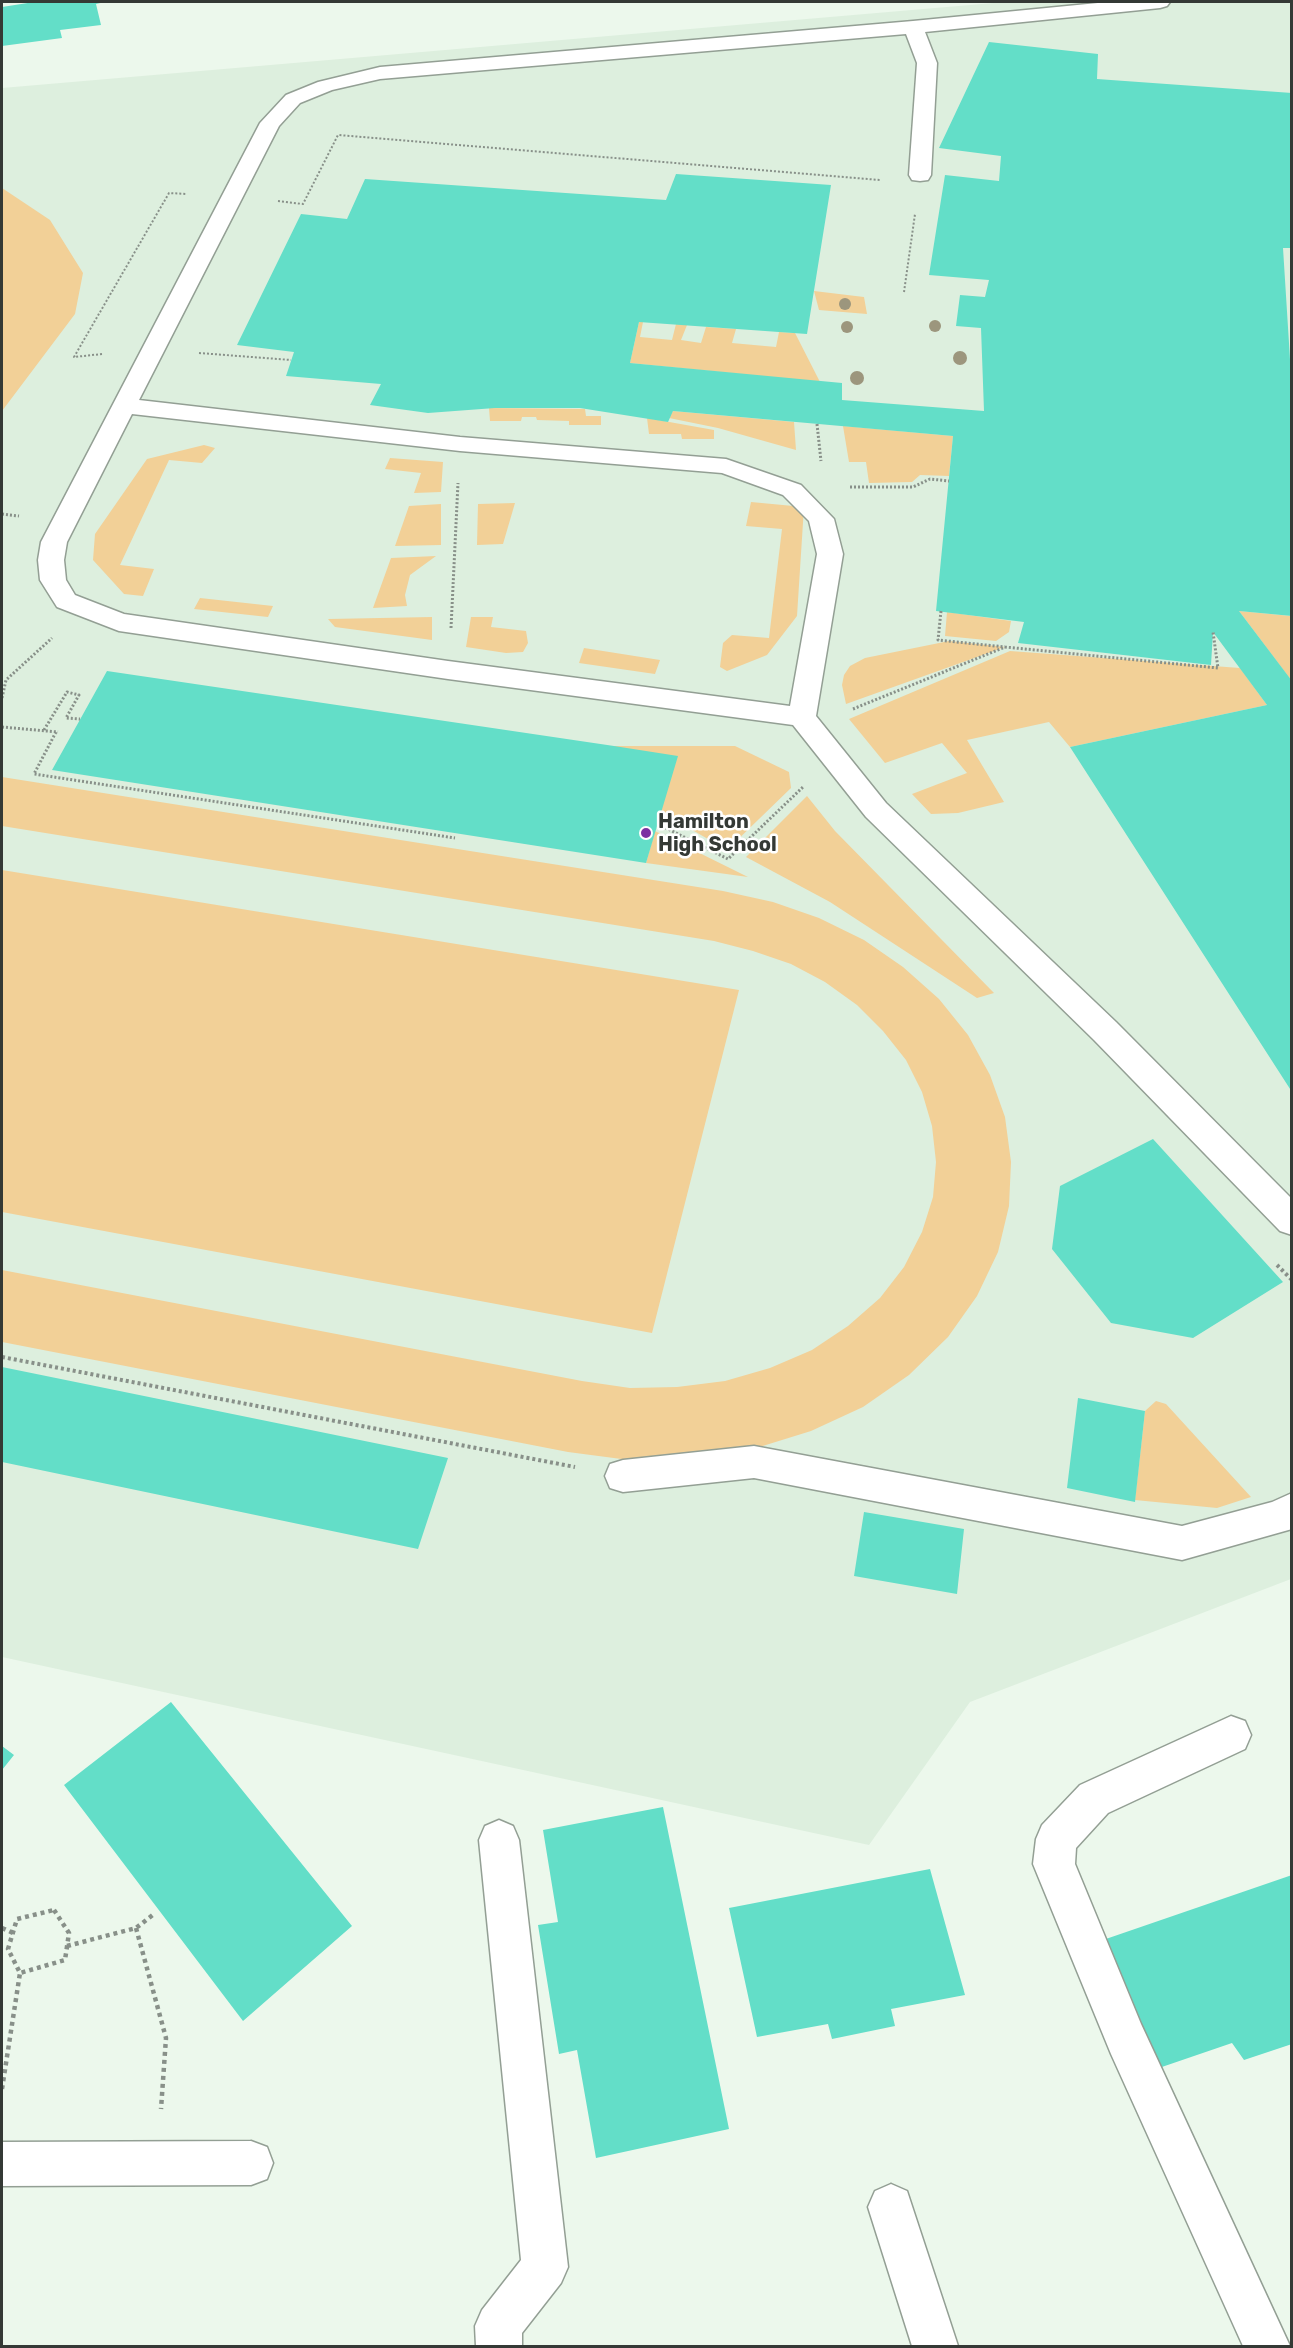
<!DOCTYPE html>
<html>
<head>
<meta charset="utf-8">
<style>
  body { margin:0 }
  #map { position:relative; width:1293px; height:2348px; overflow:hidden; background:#ecf8ec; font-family:Rubik,sans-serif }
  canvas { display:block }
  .frame { position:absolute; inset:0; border:3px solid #343935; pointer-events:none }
</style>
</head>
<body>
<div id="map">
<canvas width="1293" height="2348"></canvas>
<div class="frame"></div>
</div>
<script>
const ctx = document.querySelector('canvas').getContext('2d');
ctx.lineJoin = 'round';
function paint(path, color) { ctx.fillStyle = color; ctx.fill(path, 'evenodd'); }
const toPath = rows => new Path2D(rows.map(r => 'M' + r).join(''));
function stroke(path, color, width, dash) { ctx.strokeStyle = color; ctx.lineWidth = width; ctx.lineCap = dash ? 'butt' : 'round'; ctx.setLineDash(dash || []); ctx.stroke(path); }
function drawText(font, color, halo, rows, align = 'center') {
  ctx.font = font + ' Rubik,sans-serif'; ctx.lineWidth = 5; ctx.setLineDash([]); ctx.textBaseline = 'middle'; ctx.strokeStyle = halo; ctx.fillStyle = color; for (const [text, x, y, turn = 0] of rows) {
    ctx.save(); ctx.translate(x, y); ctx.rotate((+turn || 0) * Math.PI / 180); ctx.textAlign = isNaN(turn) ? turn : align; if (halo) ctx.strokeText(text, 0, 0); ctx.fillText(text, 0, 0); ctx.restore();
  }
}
paint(toPath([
  [1005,2,1291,2,1291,1579,970,1702,869,1845,2,1657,2,88]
]), '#ddefde');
paint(toPath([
  [2,188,50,220,83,273,75,314,2,411],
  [814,291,864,297,867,314,819,310],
  [639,322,643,322,640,337,672,340,676,324,687,325,681,340,701,343,706,327,736,329,732,343,776,347,779,332,795,333,820,382,630,363],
  [489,408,585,409,586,416,601,416,601,425,569,425,569,421,537,420,536,417,522,417,521,421,490,421],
  [673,411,794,422,796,450,718,428,669,418],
  [647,418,714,430,714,439,682,439,681,434,649,434],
  [843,426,953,436,949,476,920,475,912,482,869,483,866,462,849,462],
  [204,445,215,448,202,463,169,460,120,565,154,569,143,596,124,594,93,560,95,534,147,459],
  [390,458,443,462,441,492,414,493,421,473,385,469],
  [751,502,804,507,797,616,767,655,727,671,720,667,723,643,732,635,769,638,782,529,746,526],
  [515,503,503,544,477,545,478,504],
  [441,504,441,545,395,546,409,506],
  [436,556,410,575,405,595,407,606,373,608,391,558],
  [200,598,273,606,268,617,194,609],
  [1239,611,1291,616,1291,680],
  [947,612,1011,621,1009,632,996,641,945,636],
  [432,617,432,640,335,627,328,619],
  [471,617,493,617,491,627,526,631,528,643,523,652,506,653,466,647],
  [949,641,1005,647,846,704,842,685,844,675,850,666,865,658],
  [584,648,660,660,655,674,579,663],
  [1010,651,1240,668,1267,705,1070,747,1049,722,967,740,1004,802,958,813,931,814,912,794,967,773,942,743,885,763,849,719],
  [614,746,735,746,789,772,791,788,727,850,661,812],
  [2,777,723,891,773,902,819,918,864,940,903,967,939,999,968,1035,990,1075,1005,1117,1011,1162,1009,1206,998,1252,977,1296,948,1337,909,1375,863,1407,811,1431,753,1449,629,1460,568,1452,2,1342,2,1270,582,1381,630,1388,677,1387,725,1381,770,1368,812,1350,848,1326,880,1298,904,1267,922,1232,933,1197,936,1162,932,1126,922,1092,906,1060,883,1031,857,1005,825,982,791,964,753,951,714,941,2,826],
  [807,796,835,831,994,993,977,998,830,902,746,857],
  [655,831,748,877,646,863],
  [2,870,739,990,652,1333,2,1212],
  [1156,1401,1166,1404,1251,1497,1217,1508,1135,1500,1145,1411]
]), '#f2d097');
paint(toPath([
  [34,2,105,2,96,4,101,25,60,30,62,38,2,46,2,7],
  [989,42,1098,54,1097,79,1292,93,1292,248,1283,248,1292,391,1292,616,1239,611,1292,681,1292,1092,1070,747,1267,705,1213,632,1211,665,1018,643,1024,622,936,611,953,436,673,411,668,422,580,408,495,408,428,413,370,405,381,384,286,376,294,352,237,345,301,214,347,219,365,179,666,200,676,174,831,185,807,334,639,322,630,363,842,383,842,400,984,411,981,328,956,326,960,295,985,297,989,280,929,275,945,175,999,181,1001,156,939,148],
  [107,671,614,746,678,756,646,863,52,770],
  [1153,1139,1283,1282,1193,1338,1111,1323,1052,1249,1060,1186],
  [2,1367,448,1458,418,1549,2,1462],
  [1078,1398,1145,1411,1135,1502,1067,1488],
  [864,1512,964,1529,957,1594,854,1576],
  [171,1702,352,1926,243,2021,64,1785],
  [2,1746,14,1755,2,1770],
  [663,1807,729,2129,596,2158,577,2050,559,2054,538,1925,558,1922,543,1830],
  [930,1869,965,1995,891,2009,895,2026,832,2039,828,2024,757,2037,729,1908],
  [1292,1875,1292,2044,1244,2060,1232,2043,1156,2069,1100,1941]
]), '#63dec8');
const minor = toPath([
  [1108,2,1170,2,1167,6,1160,8,925,32,937,63,931,175,928,180,920,181,912,180,909,175,917,63,906,34,380,79,332,90,300,103,279,126,139,400,460,437,726,459,801,485,834,519,843,554,816,716,886,803,1116,1022,1292,1199,1292,1235,1280,1231,1094,1040,866,817,793,725,448,679,119,631,57,607,40,580,38,560,41,542,260,123,286,95,318,82,380,67,913,21,1108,2],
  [132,414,460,451,722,473,783,495,809,521,817,554,790,706,448,661,124,614,75,595,66,580,64,560,67,542,132,414],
  [754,1446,1182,1526,1272,1502,1292,1493,1292,1529,1182,1560,754,1478,623,1492,610,1488,605,1476,610,1464,623,1460,754,1446],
  [1231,1716,1245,1721,1251,1735,1245,1749,1108,1813,1076,1848,1075,1864,1141,2024,1290,2346,1243,2346,1111,2054,1033,1864,1036,1839,1042,1825,1080,1785,1231,1716],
  [499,1820,513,1826,519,1840,568,2267,561,2283,522,2333,522,2346,476,2346,475,2326,482,2310,521,2260,479,1840,485,1826,499,1820],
  [251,2141,267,2147,273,2163,267,2179,251,2185,2,2186,2,2142,251,2141],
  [891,2184,907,2191,958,2346,912,2346,868,2207,875,2191,891,2184]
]);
stroke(minor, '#939f94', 3);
stroke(toPath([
  [278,201,303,204,338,135,880,180],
  [904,292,915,214],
  [199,353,291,360],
  [102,354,74,357,169,193,187,194]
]), '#889089', 2, [2, 2]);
stroke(toPath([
  [817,424,821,461],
  [850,487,913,487,930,479,949,481],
  [2,514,19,516],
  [941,611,938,640,1005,647],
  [451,628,458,483],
  [2,698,6,680,52,638],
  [853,709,1005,647,1218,668,1213,632],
  [2,727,58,732],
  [44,730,67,692,79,695,66,718,80,719],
  [56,732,34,774,455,838],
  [658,824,728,859,803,787]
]), '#889089', 3, [2, 2]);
stroke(toPath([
  [1277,1265,1292,1280],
  [2,1357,575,1467]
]), '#889089', 4, [3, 3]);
stroke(toPath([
  [54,1910,69,1933,65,1960,20,1973,8,1949,17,1919,54,1910],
  [2,1928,13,1933],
  [136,1928,166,2038,161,2109],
  [67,1946,136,1928,154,1914],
  [2,2089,20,1973]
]), '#889089', 4.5, [4, 4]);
paint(minor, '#fff');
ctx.fillStyle = '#9c967d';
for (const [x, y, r] of [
  [845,304,6],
  [935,326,6],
  [847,327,6],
  [960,358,7],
  [857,378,7]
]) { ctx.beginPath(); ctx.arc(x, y, r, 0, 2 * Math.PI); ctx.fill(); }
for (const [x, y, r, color] of [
  [646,833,6,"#7c30a2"]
]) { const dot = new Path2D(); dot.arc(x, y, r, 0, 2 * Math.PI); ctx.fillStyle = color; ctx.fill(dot); stroke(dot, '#fff', 2); }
drawText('bold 20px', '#343935', '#fff', [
  ["Hamilton",658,822],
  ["High School",658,845]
], 'left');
</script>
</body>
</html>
